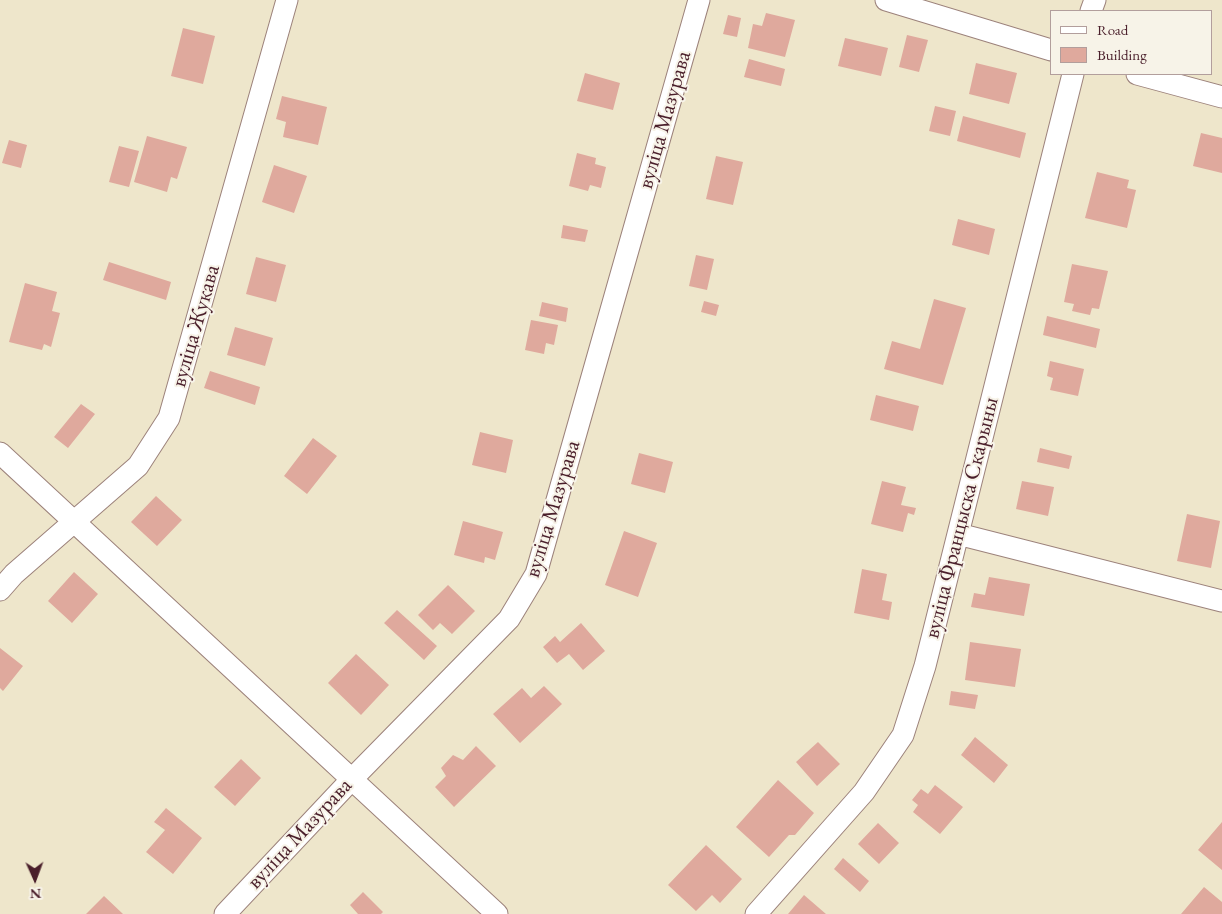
<!DOCTYPE html>
<html>
<head>
<meta charset="utf-8">
<style>
  body { margin:0 }
  #map { position:relative; width:1222px; height:914px; overflow:hidden; background:#eee6cb; font-family:"EB Garamond",serif }
  canvas { display:block }
  .legend { position:absolute; left:1050px; top:10px; width:162px; height:65px; box-sizing:border-box; background:#f7f3e8; border:1px solid #b29e9c; margin:0; padding:6px 9px; list-style:none; font-size:15px; color:#4a1f2b }
  .legend li { display:flex; align-items:center; gap:10px; height:25px }
  .legend b { width:25px; border:1px solid #b29e9c }
  .north { position:absolute; left:10px; top:854px; width:50px; height:50px; -webkit-text-stroke:4px #f7f3e8; paint-order:stroke; rotate:178deg; font-size:14px; font-weight:700; line-height:20px; text-align:center; color:#4a1f2b }
  .north::after { content:''; display:block; margin:auto; width:18px; height:22px; background:#4a1f2b; clip-path:polygon(50% 0,100% 100%,50% 72%,0 100%) }
</style>
</head>
<body>
<div id="map">
<canvas width="1222" height="914"></canvas>
<ul class="legend">
<li><b style="height:6px;background:#fff"></b>Road</li>
<li><b style="height:14px;background:#dfa99d"></b>Building</li>
</ul>
<div class="north">N</div>
</div>
<script>
const ctx = document.querySelector('canvas').getContext('2d');
ctx.lineJoin = 'round';
function paint(path, color) { ctx.fillStyle = color; ctx.fill(path, 'evenodd'); }
const toPath = rows => new Path2D(rows.map(r => 'M' + r).join(''));
function stroke(path, color, width, dash) { ctx.strokeStyle = color; ctx.lineWidth = width; ctx.lineCap = dash ? 'butt' : 'round'; ctx.setLineDash(dash || []); ctx.stroke(path); }
function drawText(font, color, halo, rows, align = 'center') {
  ctx.font = font + ' "EB Garamond",serif'; ctx.lineWidth = 4; ctx.setLineDash([]); ctx.textBaseline = 'middle'; ctx.strokeStyle = halo; ctx.fillStyle = color; for (const [text, x, y, turn = 0] of rows) {
    ctx.save(); ctx.translate(x, y); ctx.rotate((+turn || 0) * Math.PI / 180); ctx.textAlign = isNaN(turn) ? turn : align; if (halo) ctx.strokeText(text, 0, 0); ctx.fillText(text, 0, 0); ctx.restore();
  }
}
paint(toPath([
  [766,13,795,20,785,57,748,48,753,24,762,26],
  [728,15,741,18,737,37,723,34],
  [183,28,215,36,203,84,171,76],
  [907,35,928,40,919,72,899,67],
  [845,38,888,48,881,76,838,66],
  [749,59,785,69,781,86,744,77],
  [976,63,1017,73,1009,104,969,94],
  [585,73,620,83,613,110,577,101],
  [282,96,327,107,318,145,283,137,286,122,276,119],
  [935,106,956,111,950,136,929,131],
  [963,116,1026,133,1020,158,957,141],
  [1201,133,1222,138,1222,173,1193,166],
  [147,136,187,147,177,179,171,177,167,192,134,182],
  [9,140,27,145,21,168,2,163],
  [119,146,139,151,129,187,109,182],
  [577,153,596,158,595,164,606,167,601,188,590,185,588,191,569,186],
  [716,156,743,162,733,205,706,199],
  [274,165,307,176,294,213,262,202],
  [1097,172,1129,180,1127,188,1136,190,1127,228,1085,218],
  [958,219,995,229,989,255,952,245],
  [563,225,588,230,585,242,561,238],
  [696,255,714,259,707,290,689,286],
  [256,257,286,265,276,302,246,294],
  [109,262,171,282,166,300,103,280],
  [1072,264,1108,271,1099,309,1092,308,1090,315,1072,311,1074,304,1064,302],
  [25,283,57,292,52,311,60,313,51,347,44,344,42,350,9,342],
  [934,299,966,308,943,385,884,369,892,341,920,349],
  [704,301,719,305,716,316,701,312],
  [542,302,568,308,566,322,539,316],
  [1047,316,1100,329,1096,348,1043,335],
  [531,320,558,325,554,345,546,343,544,354,525,350],
  [235,327,273,338,265,366,227,355],
  [1050,361,1084,369,1078,396,1050,390,1053,378,1047,376],
  [210,371,260,387,255,405,204,388],
  [876,395,919,406,913,431,870,420],
  [81,404,95,414,68,448,54,437],
  [480,432,513,440,506,473,472,465],
  [313,438,337,456,307,494,284,476],
  [1040,448,1072,456,1069,469,1037,462],
  [639,453,673,462,665,493,631,484],
  [882,481,906,487,901,505,916,508,914,515,908,513,903,532,871,524],
  [1022,481,1054,487,1048,516,1016,509],
  [156,496,182,520,157,546,131,522],
  [1187,514,1220,521,1211,568,1177,561],
  [463,521,503,532,495,560,485,557,484,563,454,555],
  [624,531,657,543,638,597,605,585],
  [862,569,887,574,882,600,892,602,889,620,854,613],
  [74,572,98,594,72,623,48,601],
  [989,577,1030,584,1024,616,971,607,974,593,985,595],
  [448,585,475,611,452,634,440,623,433,630,418,615],
  [397,610,437,646,424,660,384,623],
  [581,623,605,651,583,670,569,654,557,663,543,647,555,636,560,642],
  [970,642,1021,649,1015,687,965,680],
  [0,648,23,666,3,691,0,688],
  [356,654,389,685,361,715,328,683],
  [544,686,562,704,520,743,493,714,522,688,531,698],
  [951,691,978,695,975,709,949,705],
  [975,737,1008,765,994,783,961,755],
  [818,742,840,764,817,786,796,762],
  [476,746,496,766,454,807,435,787,446,776,441,768,453,755,463,760],
  [241,759,261,778,235,806,214,787],
  [778,780,814,813,795,835,789,835,769,857,736,827],
  [935,785,963,807,940,834,913,812,918,805,912,800,921,789,928,794],
  [166,808,202,838,173,874,146,852,165,830,154,822],
  [1222,822,1222,870,1198,850],
  [878,823,899,843,879,864,858,844],
  [706,845,742,879,720,903,712,895,696,911,668,885],
  [843,858,869,881,860,892,834,869],
  [1204,887,1222,902,1222,914,1181,914],
  [363,892,383,912,381,914,358,914,350,905],
  [804,895,826,914,788,914],
  [104,896,123,914,86,914]
]), '#dfa99d');
const minor = toPath([
  [886,0,1051,50],
  [1091,11,1095,0],
  [1137,74,1222,97],
  [0,453,497,914],
  [958,534,1222,601],
  [0,590,14,574,138,466,169,418,287,0],
  [225,914,352,779,509,619,536,574,699,0],
  [756,914,864,792,903,735,925,666,1073,74]
]);
stroke(minor, '#9c827b', 23);
stroke(minor, '#fff', 21);
drawText('22px', '#4a1f2b', '#f7f3e8', [
  ["вуліца Мазурава",665,120,-74],
  ["вуліца Жукава",196,326,-74],
  ["вуліца Мазурава",553,509,-73],
  ["вуліца Францыска Скарыны",962,518,-76],
  ["вуліца Мазурава",300,834,-47]
]);
</script>
</body>
</html>
